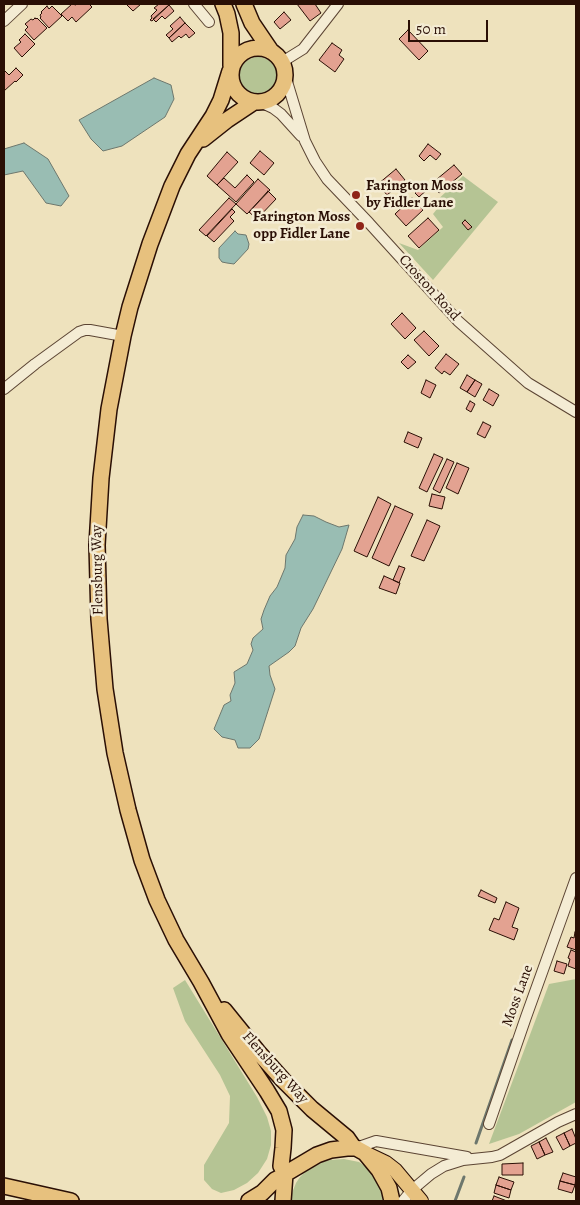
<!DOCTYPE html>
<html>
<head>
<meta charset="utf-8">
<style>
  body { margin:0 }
  #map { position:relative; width:580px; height:1205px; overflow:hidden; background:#eee2bd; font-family:Alegreya,serif }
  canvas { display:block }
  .frame { position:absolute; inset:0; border:5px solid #2a0f05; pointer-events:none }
  .scale { position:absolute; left:408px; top:20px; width:80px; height:22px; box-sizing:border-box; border:2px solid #2a0f05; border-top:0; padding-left:6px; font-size:15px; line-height:18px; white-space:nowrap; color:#2a0f05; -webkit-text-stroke:4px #f4ecd4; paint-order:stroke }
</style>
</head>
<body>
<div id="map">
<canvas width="580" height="1205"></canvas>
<div class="frame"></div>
<div class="scale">50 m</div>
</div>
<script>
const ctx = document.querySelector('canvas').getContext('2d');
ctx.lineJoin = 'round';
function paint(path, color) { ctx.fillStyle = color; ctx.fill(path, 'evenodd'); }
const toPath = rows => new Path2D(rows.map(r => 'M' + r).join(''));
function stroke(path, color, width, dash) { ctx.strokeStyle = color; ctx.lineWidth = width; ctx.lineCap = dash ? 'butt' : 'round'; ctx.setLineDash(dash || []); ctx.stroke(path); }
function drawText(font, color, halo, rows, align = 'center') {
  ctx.font = font + ' Alegreya,serif'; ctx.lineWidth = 5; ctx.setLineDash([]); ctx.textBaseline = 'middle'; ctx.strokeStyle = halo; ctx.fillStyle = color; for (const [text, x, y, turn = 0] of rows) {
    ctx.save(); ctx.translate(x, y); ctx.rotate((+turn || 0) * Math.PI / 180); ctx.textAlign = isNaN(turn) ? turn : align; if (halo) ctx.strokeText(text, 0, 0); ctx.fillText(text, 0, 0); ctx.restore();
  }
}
paint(toPath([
  '239 76a19 19 0 1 1 38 0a19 19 0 1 1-38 0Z',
  [463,176,498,202,433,280,399,243,418,250,443,227,433,214,437,209,433,204],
  [576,979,576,1102,519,1134,489,1144,549,984],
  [185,980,257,1097,267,1117,271,1131,271,1145,267,1159,258,1173,247,1183,234,1190,221,1193,212,1189,204,1180,204,1165,229,1123,230,1096,220,1075,185,1021,173,988],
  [344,1159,359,1162,372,1171,379,1183,383,1201,291,1201,292,1193,296,1183,300,1177,306,1171,323,1162,330,1160]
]), '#b5c494');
const water = toPath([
  [154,78,171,85,174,99,165,117,122,146,103,151,91,139,79,120,154,78],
  [24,143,48,159,69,196,61,206,46,203,23,171,4,175,4,149,24,143],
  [235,231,238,234,246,235,249,244,248,249,234,264,227,263,222,262,219,258,219,248,235,231],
  [303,515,314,516,326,522,339,527,349,525,342,549,313,609,301,628,295,646,289,652,269,666,270,675,275,689,259,739,250,748,238,748,235,740,222,737,214,729,224,705,231,701,230,695,235,683,234,672,247,664,253,650,251,644,253,638,263,629,261,619,264,610,270,596,277,587,285,568,286,555,295,539,297,527,303,515]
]);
paint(water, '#99bdb3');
stroke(water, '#6d776d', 1);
stroke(toPath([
  [476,1143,512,1040],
  [455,1201,464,1177]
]), '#6d776d', 3);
const building = toPath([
  [72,4,76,5,77,4,89,4,92,7,76,22,72,17,68,21,61,14,72,4],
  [129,4,141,4,133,11,127,5,129,4],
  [159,4,168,4,169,5,152,21,150,20,152,18,151,16,157,10,154,8,159,4],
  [297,4,315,4,321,13,310,21,297,4],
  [169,5,174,11,165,19,162,16,156,22,153,19,169,5],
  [47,6,49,9,52,6,62,16,49,28,40,18,41,17,40,15,42,13,41,12,47,6],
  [284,12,291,20,280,29,274,22,284,12],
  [180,17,185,23,169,38,166,35,173,29,170,26,180,17],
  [35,18,36,19,37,18,47,28,34,40,25,30,28,27,25,24,31,19,33,20,35,18],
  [185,23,195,33,189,38,186,34,181,38,179,36,172,42,169,38,185,23],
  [408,30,428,51,419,60,399,39,408,30],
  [25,34,35,44,22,57,14,48,21,42,19,40,25,34],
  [332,43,342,50,339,55,344,59,335,72,319,60,332,43],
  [16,68,23,75,16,82,15,81,4,91,4,70,9,75,16,68],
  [428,144,441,154,436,160,430,155,424,161,419,156,428,144],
  [260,151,274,163,264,175,250,163,260,151],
  [227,152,238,162,217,185,207,176,227,152],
  [454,165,462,174,439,193,431,184,454,165],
  [396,169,405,180,387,195,378,184,396,169],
  [247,175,254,182,236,202,217,185,224,178,235,188,247,175],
  [258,179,270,190,247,214,236,204,258,179],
  [425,183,429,188,419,197,415,193,425,183],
  [268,191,276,199,257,219,249,212,268,191],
  [229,198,236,204,206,236,199,230,229,198],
  [412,198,423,210,406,226,395,214,412,198],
  [232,209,235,212,230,217,234,221,214,242,207,236,232,209],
  [428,218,439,230,419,248,408,236,428,218],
  [465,220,472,227,468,230,462,223,465,220],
  [402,313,416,328,405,339,391,324,402,313],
  [424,331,439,346,429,356,414,340,424,331],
  [446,354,459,364,450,375,444,371,442,374,435,368,446,354],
  [408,355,416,362,408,369,401,362,408,355],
  [467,375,475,380,467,392,460,388,467,375],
  [426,380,436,385,430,398,421,393,426,380],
  [475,380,482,384,475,397,467,392,475,380],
  [489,389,499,395,493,406,483,400,489,389],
  [470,401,475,404,471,412,466,409,470,401],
  [483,422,491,426,485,438,477,434,483,422],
  [408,432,422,438,418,448,404,442,408,432],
  [434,454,443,458,427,492,419,488,434,454],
  [447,459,454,462,440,493,433,489,447,459],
  [457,463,469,468,458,494,446,488,457,463],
  [432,494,445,497,442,509,429,506,432,494],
  [378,497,391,504,367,557,354,551,378,497],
  [395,506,413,514,389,566,372,558,395,506],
  [427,520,440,526,424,561,411,556,427,520],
  [399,566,405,568,399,583,393,580,399,566],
  [384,576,400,583,396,594,379,588,384,576],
  [481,890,497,898,495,903,478,896,481,890],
  [506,902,519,908,512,927,518,929,514,940,489,930,494,918,499,920,506,902],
  [575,932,576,932,576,950,567,947,571,937,574,938,575,932],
  [571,950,576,952,576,969,568,966,570,959,568,958,571,950],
  [557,961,567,964,564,974,554,971,557,961],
  [572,1129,576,1139,576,1143,570,1146,564,1133,572,1129],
  [564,1133,570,1146,563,1150,556,1137,564,1133],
  [546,1138,553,1152,545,1155,539,1142,546,1138],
  [539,1142,545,1155,537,1159,531,1146,539,1142],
  [523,1163,523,1175,502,1175,502,1164,523,1163],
  [563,1173,576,1177,575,1185,560,1181,563,1173],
  [499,1177,514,1182,511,1190,496,1185,499,1177],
  [560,1181,575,1185,572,1193,558,1189,560,1181],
  [496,1185,511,1190,509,1198,494,1193,496,1185],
  [494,1196,507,1201,492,1201,494,1196]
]);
paint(building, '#e3a291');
stroke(building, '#2a0f05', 1);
const minor = toPath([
  [194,4,209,22],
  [4,21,22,4],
  [282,62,303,49,338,4],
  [285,75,305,141,315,161,327,179,369,223,458,321,528,383,576,412],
  [260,102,273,108,281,114,301,136],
  [4,389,35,364,79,332,85,330,90,330,123,336],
  [489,1124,526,1017,576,878],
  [356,1148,376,1141,467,1157],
  [403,1201,412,1190,431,1174,444,1166,463,1160,492,1157,500,1155,558,1122,576,1114]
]);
const major = toPath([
  [365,1153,386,1163,395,1170,421,1201]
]);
const highway = toPath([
  [223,4,227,14,231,33,231,66],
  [244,4,252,23,271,51],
  '231 75a27 27 0 1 1 54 0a27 27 0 1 1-54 0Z',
  [230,71,221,100,213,116,188,154,172,186,150,244,130,307,123,336,109,409,101,478,97,545,99,619,105,689,115,753,128,810,142,860,157,900,176,940,201,982,229,1034,267,1091,279,1111,284,1130,283,1148,281,1166,285,1174],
  [203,139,227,120,254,102],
  [224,1010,258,1052,283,1080,312,1109,347,1138,354,1148],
  [4,1186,71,1201],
  [249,1201,262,1193,275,1180,285,1175],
  [283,1201,285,1174,317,1155,331,1150,347,1148,356,1148,365,1153,379,1170,389,1188,392,1201]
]);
stroke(minor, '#5b4433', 12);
stroke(major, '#2a0f05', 16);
stroke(highway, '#2a0f05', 18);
stroke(minor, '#f4ecd4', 10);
stroke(major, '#e7c17e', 14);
stroke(highway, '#e7c17e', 15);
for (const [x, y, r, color] of [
  [356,195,5,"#8f2418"],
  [360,226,5,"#8f2418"]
]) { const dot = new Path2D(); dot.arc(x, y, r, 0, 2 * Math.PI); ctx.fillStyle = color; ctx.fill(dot); stroke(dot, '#f4ecd4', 2); }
drawText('bold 15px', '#2a0f05', '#f4ecd4', [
  ["Farington Moss",366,186],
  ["by Fidler Lane",366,203],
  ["Farington Moss",350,217,"right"],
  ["opp Fidler Lane",350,234,"right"]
], 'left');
drawText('15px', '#2a0f05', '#f4ecd4', [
  ["Croston Road",429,288,48],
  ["Flensburg Way",98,570,-91],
  ["Moss Lane",518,996,-70],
  ["Flensburg Way",275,1068,48]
]);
</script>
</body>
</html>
